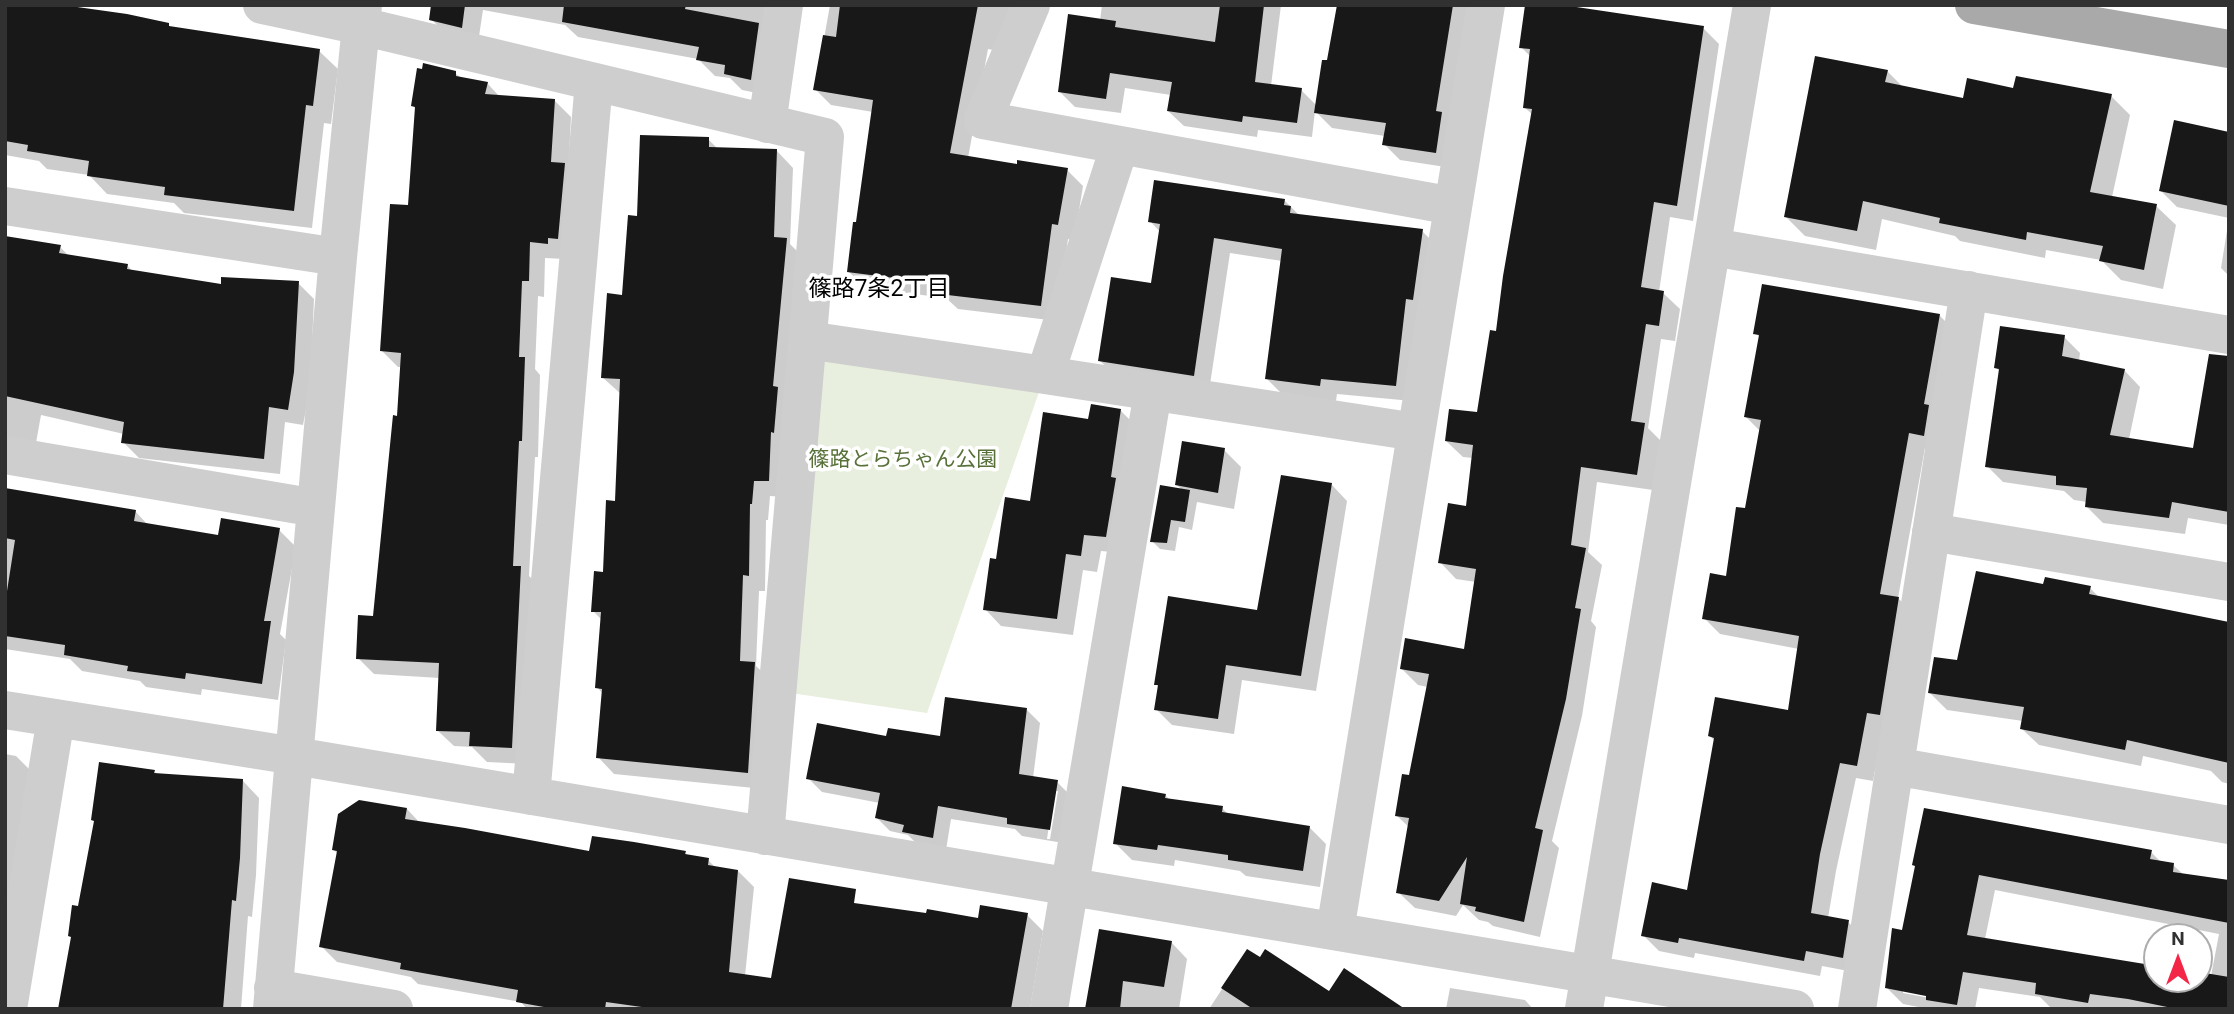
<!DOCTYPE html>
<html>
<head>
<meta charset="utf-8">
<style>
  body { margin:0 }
  #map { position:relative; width:2234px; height:1014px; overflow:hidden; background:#fff; font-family:Roboto,sans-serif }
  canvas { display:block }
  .frame { position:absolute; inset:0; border:7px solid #313131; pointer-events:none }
  .north { position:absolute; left:2143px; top:923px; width:70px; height:70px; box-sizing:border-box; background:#fff; border:2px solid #adadad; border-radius:50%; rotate:0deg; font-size:19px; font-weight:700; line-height:28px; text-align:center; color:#313131 }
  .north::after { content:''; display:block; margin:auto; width:24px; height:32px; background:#f42648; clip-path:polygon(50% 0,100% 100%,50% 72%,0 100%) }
</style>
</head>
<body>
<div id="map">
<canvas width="2234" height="1014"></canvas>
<div class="frame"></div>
<div class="north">N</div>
</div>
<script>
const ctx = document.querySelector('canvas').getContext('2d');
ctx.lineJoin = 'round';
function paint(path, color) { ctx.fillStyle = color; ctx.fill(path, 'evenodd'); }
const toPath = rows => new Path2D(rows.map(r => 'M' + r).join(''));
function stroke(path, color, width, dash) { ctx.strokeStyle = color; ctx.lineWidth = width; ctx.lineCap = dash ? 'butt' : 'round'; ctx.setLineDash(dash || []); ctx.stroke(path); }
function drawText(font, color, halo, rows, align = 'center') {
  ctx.font = font + ' Roboto,"Noto Sans JP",sans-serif'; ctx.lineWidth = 7; ctx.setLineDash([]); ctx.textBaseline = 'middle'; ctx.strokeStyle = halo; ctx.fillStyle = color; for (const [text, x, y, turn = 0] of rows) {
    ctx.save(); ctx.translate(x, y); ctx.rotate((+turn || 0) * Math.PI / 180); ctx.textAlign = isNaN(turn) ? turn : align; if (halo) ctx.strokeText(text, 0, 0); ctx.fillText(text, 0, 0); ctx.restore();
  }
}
paint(toPath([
  [807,340,1045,375,927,713,777,691]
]), '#e8efde');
paint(toPath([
  [5,5,168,25,172,28,319,51,338,69,331,124,324,123,312,228,184,213,174,203,107,194,89,175,47,169,39,161,5,155],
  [433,5,785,5,767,95,742,90,730,78,715,76,698,59,578,37,565,25,483,10,478,43,448,36,431,19],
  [830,5,1018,5,1009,53,988,49,968,158,1018,166,1067,170,1083,186,1074,241,1068,239,1057,321,958,309,946,298,866,288,849,272,873,112,831,105,815,89],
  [1102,5,1281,5,1271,86,1301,90,1317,106,1328,62,1338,5,1485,5,1452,168,1400,160,1384,144,1385,136,1332,128,1315,111,1312,137,1258,130,1257,137,1184,126,1168,111,1171,95,1125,88,1121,113,1075,107,1060,92,1100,21],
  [1703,28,1719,44,1693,221,1670,217,1659,292,1663,293,1680,309,1675,341,1661,339,1648,428,1661,441,1653,490,1597,482,1588,552,1602,565,1591,621,1596,627,1582,716,1552,841,1559,848,1540,937,1493,926,1488,922,1479,920,1463,905,1456,916,1415,908,1398,892,1410,828,1396,815,1411,777,1428,687,1418,685,1402,669,1466,651,1476,582,1456,579,1440,562,1467,508,1473,458,1463,457,1446,441,1478,414,1497,333,1533,115,1524,107,1531,57,1521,47],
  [1887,71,1903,87,1965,100,2015,90,2111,96,2130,115,2112,197,2156,206,2176,225,2163,289,2121,280,2101,260,2046,250,2045,258,1960,241,1955,236,1882,219,1876,250,1805,236,1786,217],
  [455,73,461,78,487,83,500,97,555,101,571,117,564,259,545,258,544,297,538,296,535,369,540,375,538,457,535,457,529,576,537,584,528,764,487,762,472,747,454,746,437,730,440,678,374,674,358,658,374,618,399,418,402,367,398,367,381,350,409,207,417,110,413,106],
  [2229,133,2229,218,2177,207,2161,191],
  [708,139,718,149,777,151,793,168,790,244,802,256,785,497,770,496,768,520,766,520,765,591,759,591,756,666,771,680,764,789,614,774,598,757,603,694,597,687,602,620,593,611,604,573,616,503,621,394,602,377,623,296,639,218],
  [1284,200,1300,216,1422,231,1438,247,1412,401,1337,394,1336,401,1282,394,1266,378,1282,261,1230,253,1209,391,1116,376,1099,360,1153,285,1161,233,1150,221],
  [2229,218,2229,276,2221,268],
  [5,238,60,247,70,257,127,265,133,272,222,286,298,283,314,299,310,389,303,425,285,422,280,474,139,458,123,442,124,434,41,415,36,443,5,438],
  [1939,315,1955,331,1940,451,1925,448,1898,598,1914,615,1883,728,1873,781,1856,778,1836,871,1828,918,1848,922,1864,938,1859,973,1822,966,1820,976,1695,953,1694,958,1659,951,1643,935,1688,892,1715,741,1710,736,1789,712,1799,649,1720,634,1704,618,1727,578,1746,510,1761,432,1745,416,1761,338,1755,333],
  [2064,337,2080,353,2079,361,2124,370,2140,387,2129,439,2194,450,2229,387,2229,525,2188,518,2185,534,2103,523,2087,507,2087,502,2074,500,2064,491,2003,482,1987,466,2001,372,1996,368],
  [1120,410,1137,427,1123,553,1101,551,1097,572,1083,570,1073,635,1001,626,985,609,997,561,1031,503,1090,421],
  [1224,450,1241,467,1234,509,1197,502,1192,530,1179,527,1175,551,1160,549,1152,541,1182,490,1177,485],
  [1332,485,1347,501,1316,691,1242,680,1234,734,1172,725,1156,709,1159,688,1156,684,1259,612],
  [5,490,135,511,148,525,220,537,279,530,296,547,280,634,286,640,278,700,202,689,201,695,146,687,140,681,82,671,70,659,5,649],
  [2045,586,2090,588,2099,597,2229,624,2229,784,2222,782,2211,771,2143,756,2141,766,2039,745,2022,729,2023,721,1947,710,1930,693,1959,662],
  [1027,710,1040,723,1033,778,1057,782,1070,795,1063,843,1022,836,1015,829,951,819,946,850,918,845,908,835,890,831,877,818,880,803,822,792,808,778,888,738,941,738],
  [1054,791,1058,791,1050,839,1047,839],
  [5,754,16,756,32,772,5,926],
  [154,771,158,775,243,781,259,798,256,875,252,917,248,916,241,1009,60,1009,80,908],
  [1165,795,1171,801,1222,808,1229,815,1309,827,1326,844,1320,887,1246,876,1240,871,1175,860,1174,866,1132,860,1115,843],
  [407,809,420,823,591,853,685,852,689,857,708,860,716,868,738,871,754,887,745,976,827,1009,527,1009,521,1002,418,984,411,977,337,962,321,946,338,854,334,850],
  [2151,852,2162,863,2173,865,2184,875,2229,882,2229,1009,2052,1009,2040,997,1979,988,1975,1009,1929,1009,1903,1004,1887,988,1904,932,1916,868,1914,865],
  [1995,890,2219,934,2211,976,2199,974,2199,979,2157,979,2157,967,1985,939],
  [1903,990,1935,995,1935,999,1903,993],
  [1027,915,1043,931,1030,1009,866,1009,980,920],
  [1171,942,1187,959,1179,1009,1087,1009],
  [1247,951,1330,993,1394,1009,1209,1009],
  [1450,988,1525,1000,1533,1009,1446,1009]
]), '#0003');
paint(toPath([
  [5,5,63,5,127,14,169,23,169,26,320,49,313,106,306,105,294,211,164,195,165,187,87,176,89,161,27,151,28,145,5,141],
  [431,5,465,5,462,28,429,20],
  [564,5,686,5,685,9,759,23,751,80,724,74,725,65,696,60,699,47,562,22],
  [840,5,978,5,950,153,1017,164,1017,160,1068,168,1058,225,1052,224,1041,306,939,294,941,284,847,272,853,222,856,222,873,100,813,90,823,35,836,37],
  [1220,5,1264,5,1255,82,1302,88,1297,123,1243,116,1242,122,1167,111,1172,82,1110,73,1106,99,1058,92,1068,14,1116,21,1115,27,1215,42],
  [1337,5,1453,5,1436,111,1442,112,1436,153,1382,145,1386,123,1314,113,1322,60,1327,60],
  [1525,5,1563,5,1704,26,1677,206,1654,202,1641,287,1664,291,1659,326,1646,324,1631,421,1645,423,1637,475,1581,467,1571,545,1586,548,1575,608,1581,609,1566,699,1535,828,1543,830,1524,922,1475,911,1476,907,1460,904,1467,857,1439,901,1396,893,1409,818,1395,816,1402,774,1409,775,1429,674,1400,669,1405,638,1464,649,1476,569,1438,563,1448,503,1466,506,1473,445,1445,441,1449,409,1477,412,1490,330,1496,331,1503,276,1532,109,1523,108,1530,49,1519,48],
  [1815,56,1888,70,1885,82,1963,98,1967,78,2013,88,2016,76,2112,94,2090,192,2157,204,2144,270,2099,261,2103,246,2027,232,2026,240,1939,223,1940,218,1863,201,1857,231,1784,217],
  [423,63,456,71,456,76,488,82,485,94,555,99,551,162,565,163,558,239,548,238,548,244,530,242,529,281,522,281,519,357,525,357,522,441,519,441,513,566,521,566,512,748,469,746,470,732,436,731,439,663,356,659,358,615,373,616,393,415,397,416,401,353,380,351,390,204,408,205,415,107,411,106,417,68,422,69],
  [2174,120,2229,132,2229,206,2159,191],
  [640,135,709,137,709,147,777,149,774,237,787,238,773,386,778,387,774,433,771,432,769,481,754,481,752,504,750,504,749,576,743,575,740,661,755,662,748,773,596,758,602,689,595,688,601,612,591,612,594,571,603,572,606,500,615,501,620,379,601,378,607,293,622,295,628,215,637,216],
  [1154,180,1285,199,1284,205,1291,206,1290,213,1423,229,1413,300,1406,299,1396,386,1321,379,1320,386,1265,379,1282,249,1214,238,1194,376,1098,361,1111,277,1151,283,1160,224,1148,222],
  [5,236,61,245,59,253,128,264,127,269,221,284,221,277,299,281,294,372,288,410,269,407,264,459,121,443,124,422,5,396],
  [1762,284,1940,314,1924,404,1929,405,1924,436,1909,433,1880,594,1899,597,1880,715,1867,713,1857,766,1840,763,1820,854,1811,913,1849,920,1843,958,1806,951,1804,961,1679,938,1678,943,1641,936,1652,882,1687,890,1714,738,1708,736,1715,697,1788,710,1799,636,1702,619,1710,573,1726,576,1736,507,1745,508,1761,420,1744,417,1759,335,1753,334],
  [2000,326,2065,335,2062,356,2125,369,2110,435,2193,448,2209,354,2229,356,2229,512,2172,502,2169,518,2085,507,2087,488,2056,485,2056,476,1985,467,1999,369,1994,368],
  [1091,404,1121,409,1111,477,1116,478,1106,537,1084,535,1081,556,1066,554,1057,619,983,610,990,558,996,559,1005,497,1030,501,1043,412,1088,419],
  [1182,441,1225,448,1218,493,1175,485],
  [1281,475,1332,483,1301,676,1226,665,1218,719,1154,710,1158,685,1154,685,1168,596,1257,610],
  [1160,485,1190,490,1185,522,1171,520,1167,543,1150,542],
  [5,488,136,510,134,521,218,535,221,518,280,528,264,621,271,621,262,684,186,673,185,679,127,671,128,666,64,655,65,645,5,636,5,604,15,540,5,538],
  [1976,571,2043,584,2045,577,2091,586,2089,594,2229,622,2229,763,2127,740,2125,750,2020,729,2024,707,1928,693,1934,657,1957,660],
  [945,697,1027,708,1019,774,1058,780,1050,830,1007,824,1007,818,938,806,933,838,902,832,904,825,875,818,880,793,806,779,817,723,886,736,888,728,940,736],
  [99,762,155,770,154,773,243,779,240,858,236,901,232,900,223,1009,58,1009,71,937,68,936,72,905,78,906,94,821,91,820],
  [1122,786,1166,794,1165,798,1223,806,1222,812,1310,826,1303,871,1228,860,1228,855,1158,845,1157,850,1113,844],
  [359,800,407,808,405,819,465,828,589,851,592,836,634,842,686,851,685,854,709,858,708,865,738,870,729,972,771,978,789,878,856,889,854,903,926,913,927,909,978,918,980,905,1028,913,1011,1009,656,1009,606,1002,605,1009,555,1009,516,1002,518,990,400,969,401,963,319,947,337,851,332,850,338,814],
  [1924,808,2152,850,2150,859,2174,863,2173,872,2229,880,2229,923,1979,875,1967,935,2157,966,2157,979,2199,979,2199,972,2229,977,2229,1009,2177,1009,2128,999,2090,994,2088,1003,2035,994,2036,983,1963,972,1957,1005,1926,1000,1926,996,1885,988,1892,928,1902,930,1915,866,1912,865],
  [1099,929,1172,941,1164,987,1123,981,1120,1009,1085,1009],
  [1247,949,1260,957,1265,949,1329,991,1344,968,1405,1009,1253,1009,1221,988]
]), '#181818');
stroke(toPath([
  [262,5,361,26,825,137,765,836],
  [767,124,784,5],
  [1120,145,1453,206],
  [5,206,338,257],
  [1712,247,2229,335],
  [807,340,1045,375,1120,145,983,120,1031,5],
  [1045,375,1416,432],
  [5,455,316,508],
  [1931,532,2229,582],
  [5,710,295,756,1795,1009],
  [1894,766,2229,825],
  [531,796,594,82],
  [1335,931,1486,5],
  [273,988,394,1009],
  [8,1009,56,718],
  [272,1009,338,257,363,5],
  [1049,1009,1153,392],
  [1584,1009,1752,5],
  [1857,1009,1969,290]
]), '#cecece', 38);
stroke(toPath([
  [1974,5,2229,49]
]), '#a9a9a9', 38);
drawText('21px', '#587139', '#fff', [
  ["篠路とらちゃん公園",903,461]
]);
drawText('23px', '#000', '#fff', [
  ["篠路7条2丁目",879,290]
]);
</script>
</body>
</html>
